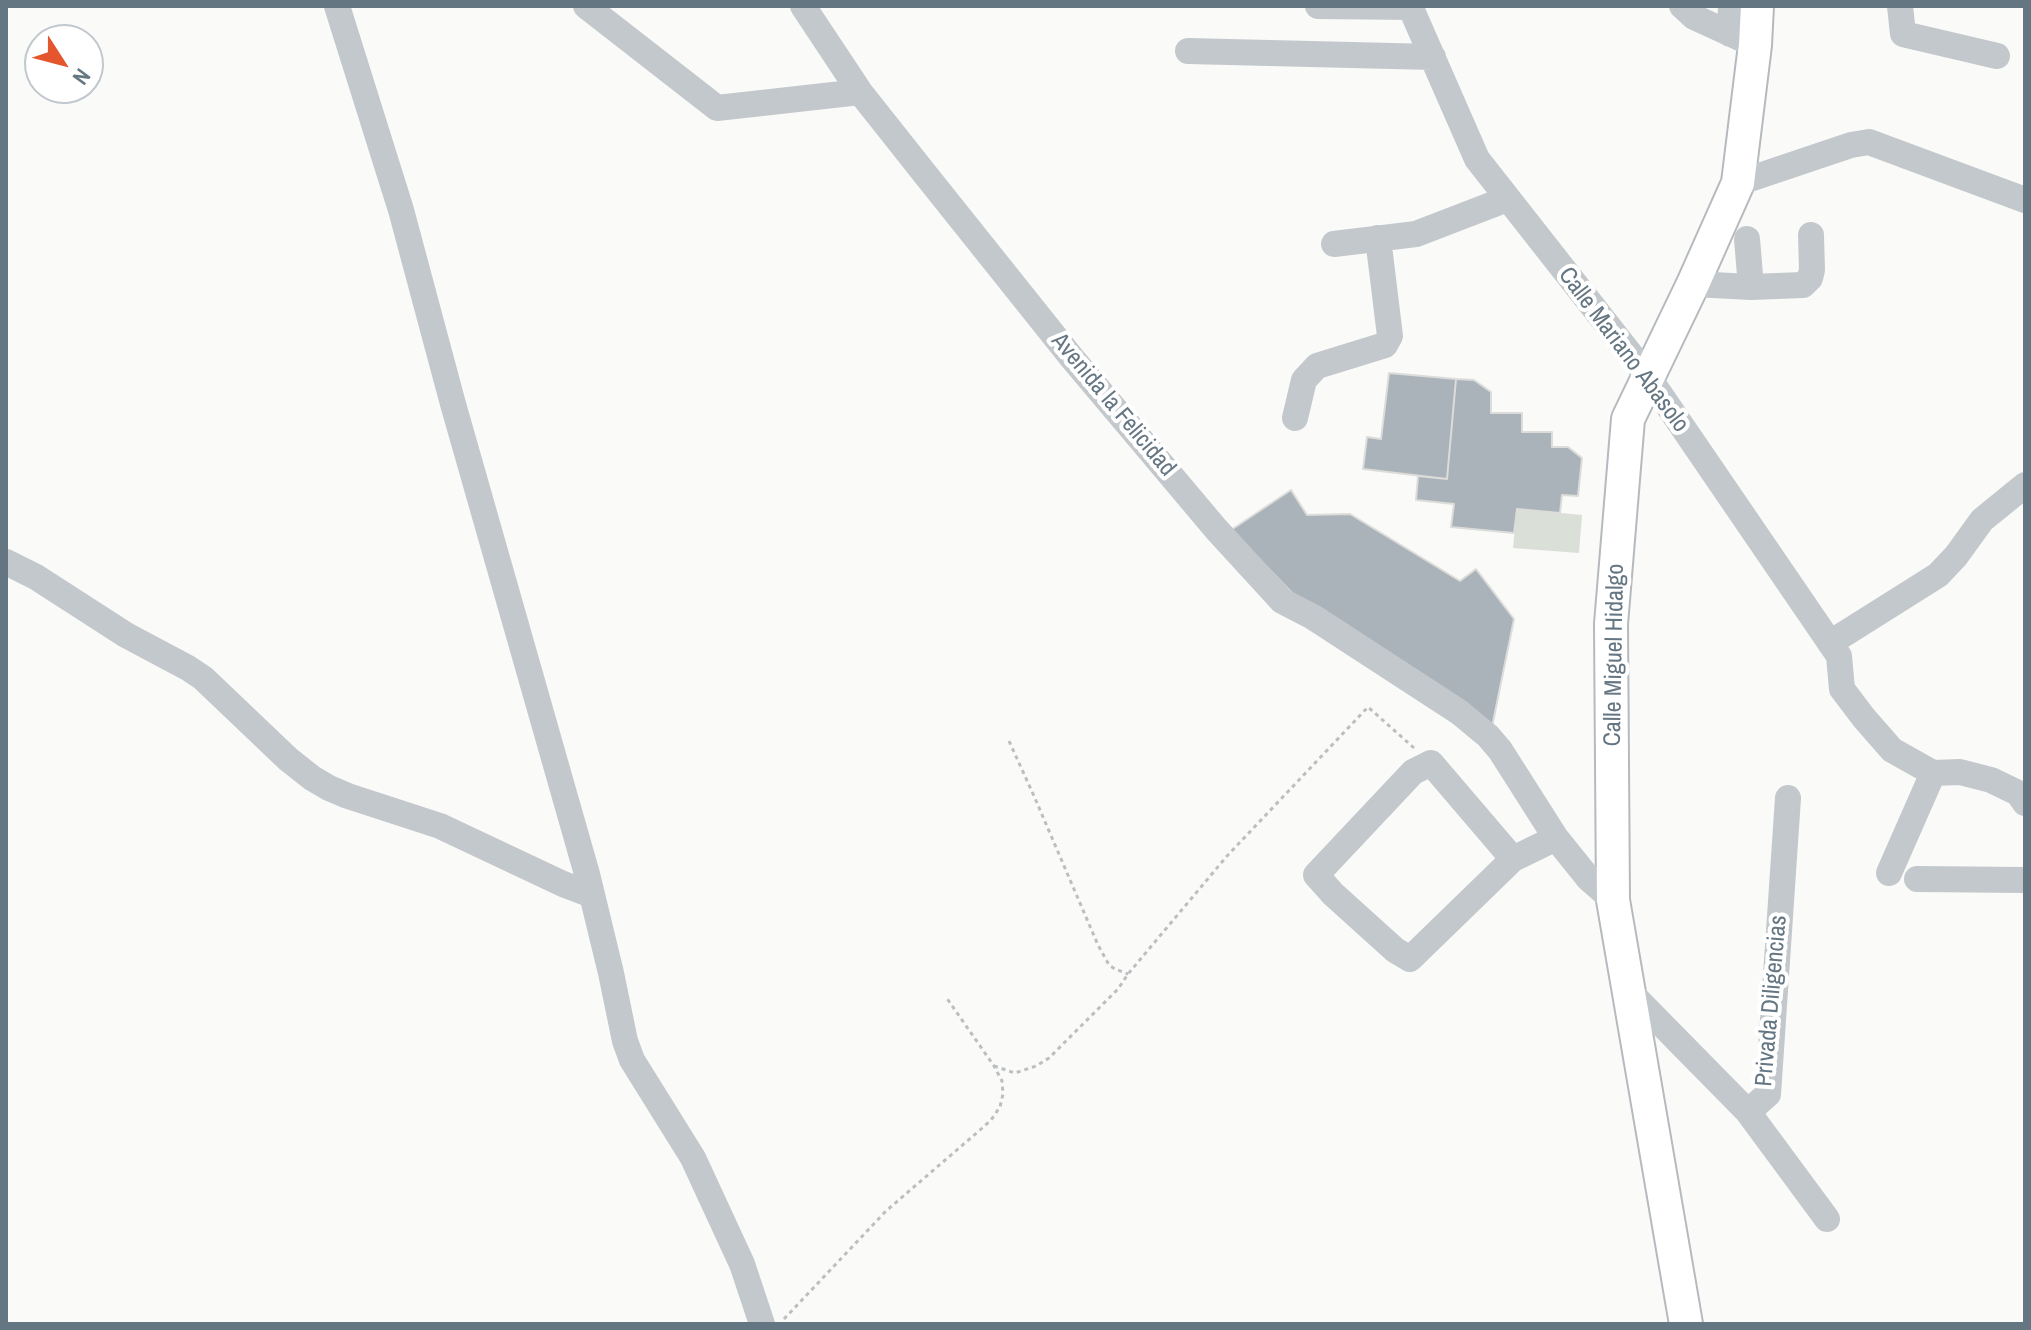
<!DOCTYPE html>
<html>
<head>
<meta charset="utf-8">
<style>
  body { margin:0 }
  #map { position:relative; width:2031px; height:1330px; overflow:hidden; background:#fafaf8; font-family:"Archivo Narrow",sans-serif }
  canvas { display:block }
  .frame { position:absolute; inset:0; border:8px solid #657683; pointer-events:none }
  .north { position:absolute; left:24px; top:24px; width:80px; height:80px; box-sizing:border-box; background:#fff; border:2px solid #c1c8cd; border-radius:50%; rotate:126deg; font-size:22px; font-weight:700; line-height:32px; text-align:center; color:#657683 }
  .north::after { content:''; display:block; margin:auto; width:28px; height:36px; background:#e4572e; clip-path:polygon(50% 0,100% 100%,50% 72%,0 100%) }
</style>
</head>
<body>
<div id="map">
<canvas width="2031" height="1330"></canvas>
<div class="frame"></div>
<div class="north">N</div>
</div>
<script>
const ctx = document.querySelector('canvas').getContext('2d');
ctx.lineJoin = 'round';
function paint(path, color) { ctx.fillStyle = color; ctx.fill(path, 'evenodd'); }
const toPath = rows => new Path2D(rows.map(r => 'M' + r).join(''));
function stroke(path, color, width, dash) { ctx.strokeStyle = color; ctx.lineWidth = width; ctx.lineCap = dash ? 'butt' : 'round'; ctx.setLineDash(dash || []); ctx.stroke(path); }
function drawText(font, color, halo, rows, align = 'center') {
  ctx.font = font + ' "Archivo Narrow",sans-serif'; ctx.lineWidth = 8; ctx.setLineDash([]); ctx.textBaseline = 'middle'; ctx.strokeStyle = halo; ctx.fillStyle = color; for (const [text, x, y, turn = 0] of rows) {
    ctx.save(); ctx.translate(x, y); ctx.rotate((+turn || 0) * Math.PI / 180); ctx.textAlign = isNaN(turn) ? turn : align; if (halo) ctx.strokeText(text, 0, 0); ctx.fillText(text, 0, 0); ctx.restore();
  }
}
paint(toPath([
  [1517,509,1582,515,1579,553,1513,548]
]), '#dadfd7');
const building = toPath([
  [1389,373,1456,379,1447,479,1363,469,1367,437,1381,439,1389,373],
  [1456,379,1474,380,1491,392,1491,413,1522,413,1522,432,1552,432,1552,447,1568,447,1582,458,1578,496,1562,495,1560,513,1517,509,1514,533,1451,527,1454,504,1416,500,1418,476,1447,479,1456,379],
  [1291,490,1307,515,1350,514,1460,581,1476,569,1514,619,1492,727,1296,597,1231,530,1291,490]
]);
paint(building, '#aab3b9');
stroke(building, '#dcdcda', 2);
const major = toPath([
  [1686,1324,1613,900,1611,624,1628,419,1693,284,1738,183,1755,45,1757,6]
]);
stroke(major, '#b5babe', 36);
stroke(toPath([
  [1009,741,1034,796,1098,945,1109,965,1115,969,1128,974],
  [994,1066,1015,1073,1036,1066,1049,1058,1118,989,1128,974,1227,856,1368,707,1414,748],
  [784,1319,886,1211,980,1130,991,1120,1000,1107,1003,1094,1002,1081,994,1066,946,997]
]), '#bbbfc2', 3, [4, 4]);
stroke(toPath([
  [337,6,401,210,453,404,587,874,611,973,625,1041,632,1060,693,1158,742,1264,762,1324],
  [586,6,717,108,860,92],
  [803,6,860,92,925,174,1072,358,1216,529,1282,601,1313,617,1459,712,1488,736,1500,750,1556,838,1589,879,1613,900],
  [1318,6,1411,7],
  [1410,6,1477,159,1649,378,1839,656,1842,689,1864,718,1892,750,1933,773,1960,772,1991,780,2018,793,2025,803],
  [1682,6,1694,17,1755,45],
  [1900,6,1903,34,1997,56],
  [1730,34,1731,6],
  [1188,51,1433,57],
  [1738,183,1851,145,1869,142,2025,200],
  [1747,239,1751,287],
  [1334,244,1416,234,1507,199],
  [1693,284,1751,287,1803,285,1810,278,1812,270,1811,235],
  [1295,418,1304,380,1317,366,1385,345,1390,336,1378,238],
  [6,562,36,577,126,635,188,668,203,678,288,759,312,778,329,788,348,796,440,826,563,884,592,895],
  [1830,643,1938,575,1956,556,1982,520,2025,485],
  [1513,859,1431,763,1413,772,1316,875,1333,894,1395,950,1410,959,1513,859,1556,838],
  [1889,873,1933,773],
  [1917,879,2025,880],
  [1629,991,1748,1112,1827,1219],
  [1748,1112,1768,1094,1788,798]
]), '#c3c8cc', 26);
stroke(major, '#fff', 32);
drawText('24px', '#657683', '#fff', [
  ["Calle Mariano Abasolo",1623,350,53],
  ["Avenida la Felicidad",1113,405,50],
  ["Calle Miguel Hidalgo",1615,655,-89],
  ["Privada Diligencias",1772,1001,-85]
]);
</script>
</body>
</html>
